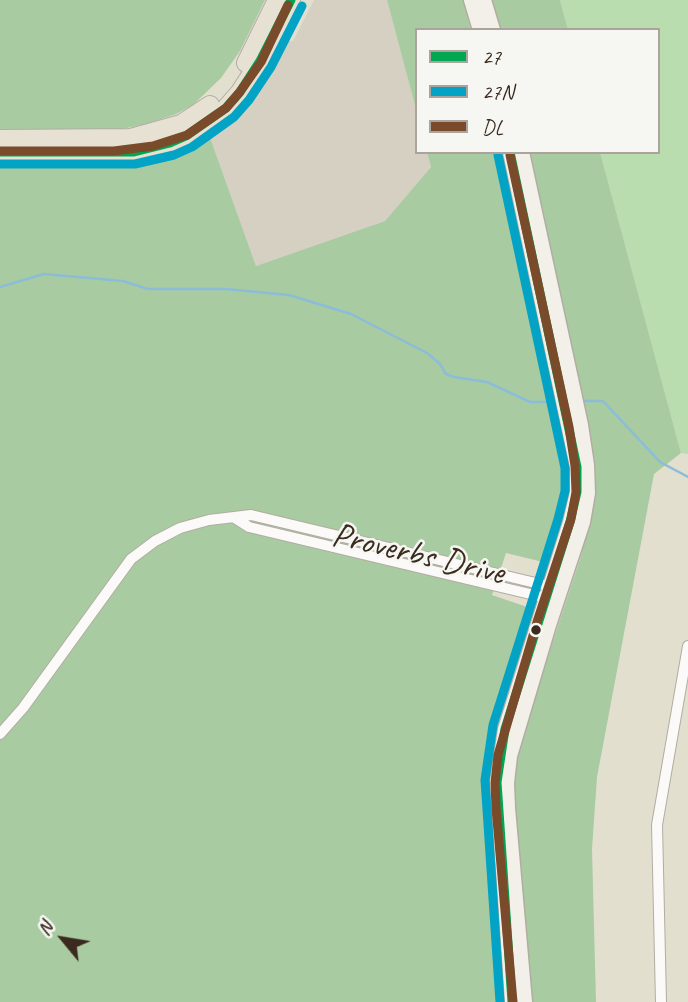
<!DOCTYPE html>
<html>
<head>
<meta charset="utf-8">
<style>
  body { margin:0 }
  #map { position:relative; width:688px; height:1002px; overflow:hidden; background:#e3dfcf; font-family:Caveat,sans-serif }
  canvas { display:block }
  .legend { position:absolute; left:415px; top:28px; width:245px; height:126px; box-sizing:border-box; background:#f6f6f2; border:2px solid #aba49d; margin:0; padding:9px 12px; list-style:none; font-size:21px; color:#3b2a1e }
  .legend li { display:flex; align-items:center; gap:14px; height:35px }
  .legend b { width:35px; border:2px solid #aba49d }
  .north { position:absolute; left:28px; top:904px; width:70px; height:70px; -webkit-text-stroke:5px #f6f6f2; paint-order:stroke; rotate:300deg; font-size:19px; font-weight:700; line-height:28px; text-align:center; color:#3b2a1e }
  .north::after { content:''; display:block; margin:auto; width:24px; height:32px; background:#3b2a1e; clip-path:polygon(50% 0,100% 100%,50% 72%,0 100%) }
</style>
</head>
<body>
<div id="map">
<canvas width="688" height="1002"></canvas>
<ul class="legend">
<li><b style="height:9px;background:#00a651"></b>27</li>
<li><b style="height:9px;background:#03a3c5"></b>27N</li>
<li><b style="height:9px;background:#7a4b2a"></b>DL</li>
</ul>
<div class="north">N</div>
</div>
<script>
const ctx = document.querySelector('canvas').getContext('2d');
ctx.lineJoin = 'round';
function paint(path, color) { ctx.fillStyle = color; ctx.fill(path, 'evenodd'); }
const toPath = rows => new Path2D(rows.map(r => 'M' + r).join(''));
function stroke(path, color, width, dash) { ctx.strokeStyle = color; ctx.lineWidth = width; ctx.lineCap = dash ? 'butt' : 'round'; ctx.setLineDash(dash || []); ctx.stroke(path); }
function drawText(font, color, halo, rows, align = 'center') {
  ctx.font = font + ' Caveat,sans-serif'; ctx.lineWidth = 5; ctx.setLineDash([]); ctx.textBaseline = 'middle'; ctx.strokeStyle = halo; ctx.fillStyle = color; for (const [text, x, y, turn = 0] of rows) {
    ctx.save(); ctx.translate(x, y); ctx.rotate((+turn || 0) * Math.PI / 180); ctx.textAlign = isNaN(turn) ? turn : align; if (halo) ctx.strokeText(text, 0, 0); ctx.fillText(text, 0, 0); ctx.restore();
  }
}
paint(toPath([
  [314,0,387,0,417,113,417,152,427,152,431,167,385,221,256,266,208,132,232,114,248,97,260,82,282,42,293,41]
]), '#d5d0c2');
paint(toPath([
  [560,0,688,0,688,454,681,453,600,152,658,152,658,30,568,30]
]), '#b9ddaf');
paint(toPath([
  [0,0,265,0,240,51,221,78,193,105,176,114,146,124,112,131,0,132],
  [387,0,463,0,471,30,417,30,417,113],
  [492,0,560,0,568,30,501,30],
  [208,132,256,266,385,221,431,167,427,152,502,152,552,377,552,388,562,430,561,435,567,466,566,500,547,563,506,553,492,595,533,609,496,724,485,781,503,1002,0,1002,0,161,135,160,174,150],
  [530,152,600,152,681,453,654,474,597,777,592,849,596,1002,531,1002,514,795,517,757,523,732,580,559,590,522,596,489,595,463,588,423]
]), '#a9cba2');
stroke(toPath([
  [0,287,44,274,123,281,148,289,226,289,289,295,351,314,427,353,440,364,446,374,454,377,487,382,530,402,558,402],
  [582,401,603,401,660,462,688,477]
]), '#8bbdd9', 2.5);
const street = toPath([
  [235,518,249,527,547,598,551,596],
  [0,734,23,708,131,559,155,541,180,528,209,520,251,515,544,585,553,589],
  [661,1002,657,825,688,646]
]);
const secondary = toPath([
  [471,0,480,30],
  [484,0,493,30],
  [510,152,577,467,577,492,570,522,505,729,497,782,512,1002],
  [522,152,581,425,587,465,588,493,583,522,549,625,510,756,507,783,508,808,525,1002]
]);
const highway = toPath([
  [246,63,277,0],
  [0,139,131,138,181,124,210,105],
  [0,152,134,152,170,143,186,136,226,108,240,92,260,61,291,0]
]);
stroke(street, '#b1ada2', 12);
stroke(secondary, '#b1ada2', 17);
stroke(highway, '#b1ada2', 20);
stroke(street, '#fbfaf8', 10);
stroke(secondary, '#f2f0e9', 14);
stroke(highway, '#e6e1d3', 18);
stroke(toPath([
  [0,152,134,152,170,143,186,136,226,108,240,92,260,61,291,0],
  [510,152,577,467,577,492,570,522,505,729,497,782,512,1002]
]), '#00a651', 9);
stroke(toPath([
  [498,155,565,468,565,491,558,519,493,725,485,780,500,1002],
  [0,164,135,164,174,155,192,147,234,117,249,100,271,67,302,6]
]), '#03a3c5', 9);
stroke(toPath([
  [0,151,114,151,153,146,187,135,226,108,239,93,261,62,288,5],
  [510,155,569,427,575,466,576,492,571,519,537,622,498,755,495,783,496,808,513,1002]
]), '#7a4b2a', 9);
for (const [x, y, r, color] of [
  [536,630,6,"#3b2a1e"]
]) { const dot = new Path2D(); dot.arc(x, y, r, 0, 2 * Math.PI); ctx.fillStyle = color; ctx.fill(dot); stroke(dot, '#f6f6f2', 2.5); }
drawText('35px', '#3b2a1e', '#f6f6f2', [
  ["Proverbs Drive",418,555,13]
]);
</script>
</body>
</html>
